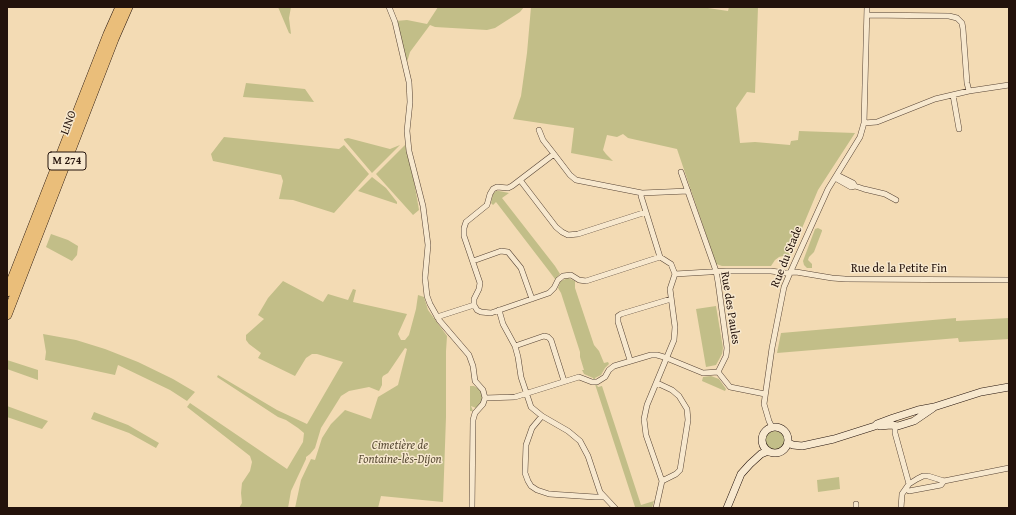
<!DOCTYPE html>
<html>
<head>
<meta charset="utf-8">
<style>
  body { margin:0 }
  #map { position:relative; width:1016px; height:515px; overflow:hidden; background:#f3dbb4; font-family:"Gentium Book Plus",serif }
  canvas { display:block }
  .frame { position:absolute; inset:0; border:8px solid #23120b; pointer-events:none }
</style>
</head>
<body>
<div id="map">
<canvas width="1016" height="515"></canvas>
<div class="frame"></div>
</div>
<script>
const ctx = document.querySelector('canvas').getContext('2d');
ctx.lineJoin = 'round';
function paint(path, color) { ctx.fillStyle = color; ctx.fill(path, 'evenodd'); }
const toPath = rows => new Path2D(rows.map(r => 'M' + r).join(''));
function stroke(path, color, width, dash) { ctx.strokeStyle = color; ctx.lineWidth = width; ctx.lineCap = dash ? 'butt' : 'round'; ctx.setLineDash(dash || []); ctx.stroke(path); }
function drawText(font, color, halo, rows, align = 'center') {
  ctx.font = font + ' "Gentium Book Plus",serif'; ctx.lineWidth = 3; ctx.setLineDash([]); ctx.textBaseline = 'middle'; ctx.strokeStyle = halo; ctx.fillStyle = color; for (const [text, x, y, turn = 0] of rows) {
    ctx.save(); ctx.translate(x, y); ctx.rotate((+turn || 0) * Math.PI / 180); ctx.textAlign = isNaN(turn) ? turn : align; if (halo) ctx.strokeText(text, 0, 0); ctx.fillText(text, 0, 0); ctx.restore();
  }
}
paint(toPath([
  [278,7,291,7,289,18,291,34,289,33],
  [438,7,524,7,520,12,495,28,487,30,435,27,430,25,410,52,407,62,396,21,407,20,427,24],
  [531,7,672,7,680,8,681,7,701,7,728,11,729,7,758,7,755,93,747,92,736,108,740,143,755,142,790,145,791,141,798,140,799,131,855,133,818,190,790,257,783,256,779,257,775,260,771,266,722,266,716,264,677,149,628,138,623,134,617,137,607,135,603,150,606,154,613,161,571,153,574,128,513,119,521,96,527,53],
  [246,83,305,89,314,102,243,97],
  [224,137,339,149,344,145,369,174,334,213,293,200,279,199,283,181,281,175,213,161,211,154],
  [348,138,390,149,400,145,372,173,344,140,344,139],
  [405,145,414,181,419,210,413,215,376,174],
  [372,177,386,188,397,202,397,204,358,191],
  [499,191,509,193,502,198,555,266,560,274,557,277,561,281,568,278,575,281,575,288,594,345,599,351,604,363,608,362,609,364,605,368,601,375,595,378,597,385,598,387,602,386,641,505,654,501,652,508,634,508,635,507,593,378,584,374,582,370,584,370,580,357,580,352,561,293,558,288,560,283,556,278,555,279,549,271,496,202,493,205,491,203,493,194,496,191],
  [818,228,822,230,822,231,814,252,809,257,808,260,812,264,812,268,807,268,804,265,803,261,815,229],
  [51,234,68,240,78,246,77,255,72,261,46,247],
  [283,281,323,302,328,294,348,300,353,289,356,290,353,302,407,314,398,334,401,340,405,340,409,335,416,309,418,295,424,297,428,310,447,336,446,351,446,417,443,502,381,496,378,508,295,508,301,480,311,459,315,460,322,438,331,424,345,410,371,419,378,397,398,385,407,349,405,348,388,373,383,376,382,378,382,385,379,391,369,387,349,391,341,396,321,428,315,448,310,454,306,457,306,459,291,491,288,508,239,508,242,503,241,493,242,483,250,471,252,462,250,456,187,407,190,403,287,469,303,442,304,433,298,428,286,420,278,417,220,379,217,377,218,375,277,410,307,424,343,362,317,354,312,354,306,358,295,376,258,358,261,353,249,344,246,340,246,335,264,319,258,315,268,298],
  [716,306,723,348,722,354,716,365,706,367,696,309],
  [956,318,956,321,1009,318,1009,339,959,342,958,338,777,353,781,333],
  [43,334,76,340,105,349,138,362,173,379,195,392,187,401,170,390,118,365,115,375,45,360,46,352],
  [7,360,38,370,38,380,7,369],
  [711,376,719,379,726,389,725,391,702,381,703,377],
  [470,386,474,386,479,389,481,392,483,397,480,405,476,408,471,406,473,411,470,411],
  [7,406,48,421,42,429,7,417],
  [94,412,128,425,159,443,156,448,129,433,91,419],
  '765 441a10 10 0 1 1 20 0a10 10 0 1 1-20 0Z',
  [839,477,840,489,818,492,817,480]
]), '#c2be88');
const street = toPath([
  [389,7,395,22,409,82,410,102,407,131,409,151,423,206,428,245,425,278,427,296,430,304,439,320,469,355,473,366,475,381,483,390,485,398],
  [867,15,949,16,957,18,962,23,963,29,967,83,969,91],
  [953,95,959,129],
  [864,123,877,122,935,99,969,91,1009,85],
  [539,130,543,140,554,154,570,175,576,180,642,193,688,191],
  [681,172,716,271,718,282,727,348,726,356,718,372],
  [837,175,853,183,855,186,864,189,885,194,896,200],
  [835,178,851,187,855,186],
  [520,180,556,227,562,232,568,235,578,234,646,212],
  [642,193,641,196,660,257,671,264,675,274,670,289,675,327,674,340,647,405,644,419,646,435,662,481,656,508],
  [473,261,501,251,508,252,521,268,532,299],
  [675,274,726,271,771,271,785,273,796,272,832,278,845,279,1009,280],
  [474,305,477,310,481,312,491,313,549,293,554,288,558,280,563,276,571,275,579,280,586,281,660,257],
  [474,305,474,299,479,289,480,283,464,236,464,228,466,222,487,205,490,194,493,189,497,187,508,188,512,186,554,154],
  [499,310,503,324,515,346,518,357,521,377,531,407,542,416,568,431,580,441,588,456,600,492,615,508],
  [437,317,474,305],
  [515,346,544,336,548,337,551,340,564,381],
  [630,360,618,322,618,316,621,314,671,299],
  [718,372,730,387,765,394],
  [657,383,672,390,679,396,687,409,688,420,680,470,676,474,662,481],
  [485,398,515,397,579,377,592,382,597,382,605,377,609,370,614,366,651,355,657,355,664,357,703,373,718,372],
  [542,416,532,428,526,445,525,473,528,481,531,486,537,490,549,494,595,497,603,497],
  [895,426,895,433,909,484],
  [772,427,769,421,764,404,772,348,784,287,790,273,828,189,860,137,864,123,867,7],
  [944,481,1009,468],
  [906,489,909,491,941,485,944,481],
  [856,504,856,508],
  [472,508,473,420,475,413,483,404,485,398],
  [901,508,902,494,909,484,917,479,923,476,928,476,944,481]
]);
const secondary = toPath([
  [880,426,891,425,898,426,914,421,933,408],
  '762 440a13 13 0 1 1 26 0a13 13 0 1 1-26 0Z',
  [788,443,793,445,802,446,834,439,875,426,877,424,893,418,918,410,934,407,981,392,1009,387],
  [727,508,741,474,750,464,761,454,768,451]
]);
const highway = toPath([
  [7,292,108,34,120,7],
  [7,315,114,39,128,7]
]);
stroke(street, '#574435', 6);
stroke(secondary, '#23120b', 8);
stroke(highway, '#23120b', 10);
stroke(street, '#f7e8ce', 5);
stroke(secondary, '#f7e8ce', 7);
stroke(highway, '#eabe7a', 9);
for (const [x, y, w] of [
  [67,161,38]
]) { const box = new Path2D(); box.roundRect(x - w / 2, y - 9, w, 18, 3); ctx.fillStyle = '#f7e8ce'; ctx.fill(box); stroke(box, '#23120b', 1); }
drawText('bold 11px', '#23120b', null, [
  ["M 274",67,161]
]);
drawText('12px', '#23120b', '#f7e8ce', [
  ["LINO",69,123,-69],
  ["Rue du Stade",787,257,-68],
  ["Rue de la Petite Fin",899,269],
  ["Rue des Paules",730,308,81]
]);
drawText('italic 12px', '#5b4e37', '#f7e8ce', [
  ["Cimetière de",400,446],
  ["Fontaine-lès-Dijon",400,460]
]);
</script>
</body>
</html>
